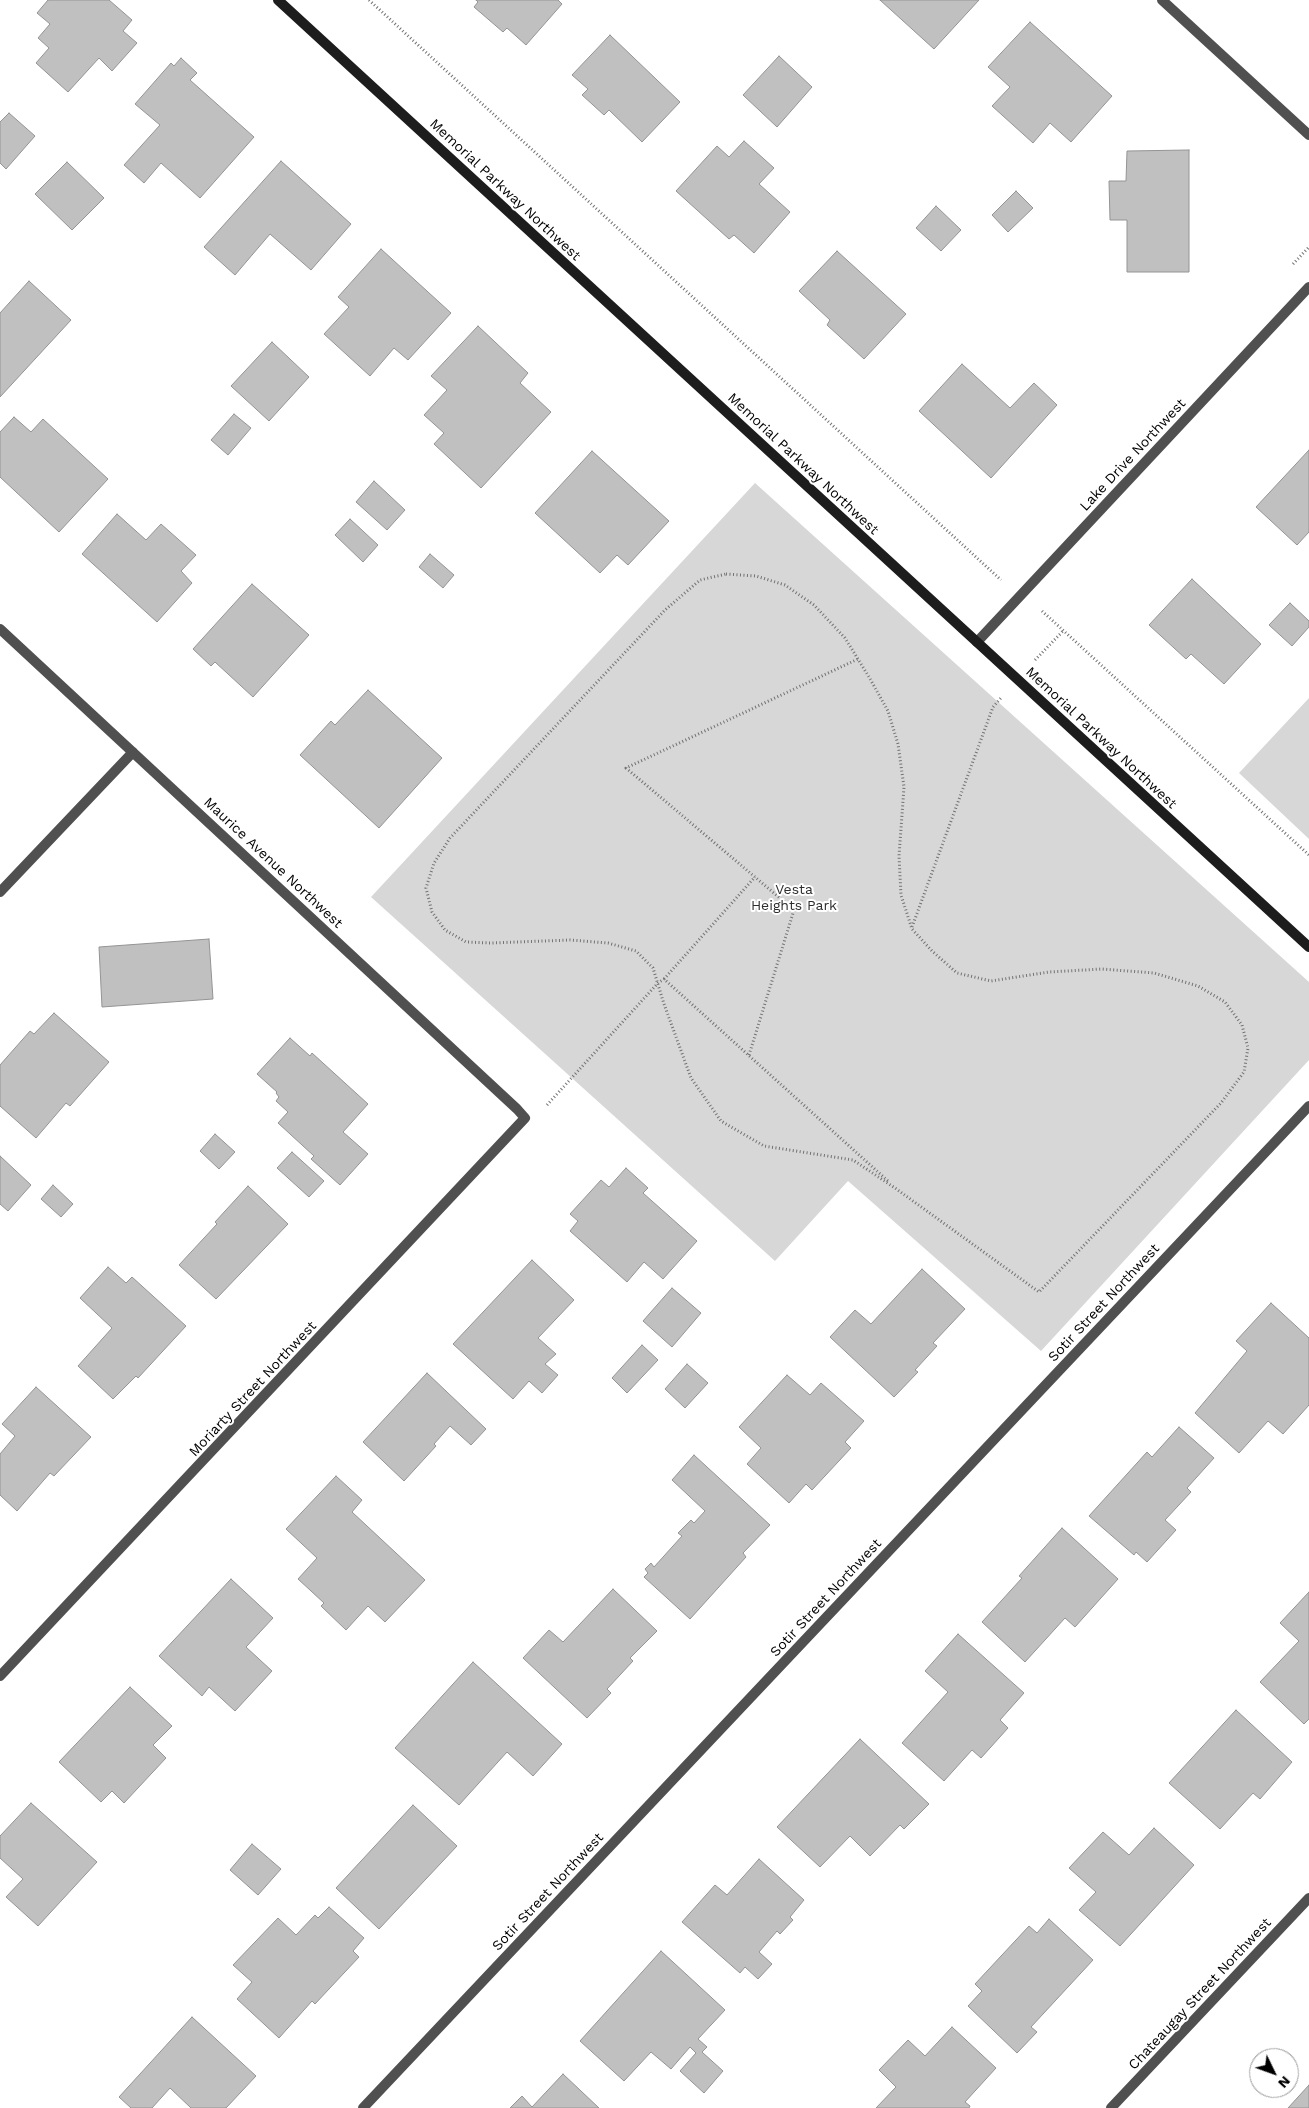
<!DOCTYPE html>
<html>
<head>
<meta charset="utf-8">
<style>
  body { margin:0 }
  #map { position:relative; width:1309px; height:2108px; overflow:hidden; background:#fff; font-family:"Work Sans",sans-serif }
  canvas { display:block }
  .north { position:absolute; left:1249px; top:2048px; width:50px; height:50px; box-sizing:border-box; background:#fff; border:1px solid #999; border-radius:50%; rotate:132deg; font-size:14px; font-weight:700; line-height:20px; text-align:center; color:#000 }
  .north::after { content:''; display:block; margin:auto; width:18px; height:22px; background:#000; clip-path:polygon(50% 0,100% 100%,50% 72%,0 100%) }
</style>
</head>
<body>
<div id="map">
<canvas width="1309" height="2108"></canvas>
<div class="north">N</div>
</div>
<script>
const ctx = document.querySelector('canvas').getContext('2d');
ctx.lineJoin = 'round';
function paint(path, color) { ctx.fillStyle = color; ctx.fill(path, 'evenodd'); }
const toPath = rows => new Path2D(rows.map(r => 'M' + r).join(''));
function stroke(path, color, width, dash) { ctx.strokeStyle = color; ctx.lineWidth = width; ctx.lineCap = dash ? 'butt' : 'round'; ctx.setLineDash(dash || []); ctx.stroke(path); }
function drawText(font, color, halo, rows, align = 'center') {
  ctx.font = font + ' "Work Sans",sans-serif'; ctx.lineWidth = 4; ctx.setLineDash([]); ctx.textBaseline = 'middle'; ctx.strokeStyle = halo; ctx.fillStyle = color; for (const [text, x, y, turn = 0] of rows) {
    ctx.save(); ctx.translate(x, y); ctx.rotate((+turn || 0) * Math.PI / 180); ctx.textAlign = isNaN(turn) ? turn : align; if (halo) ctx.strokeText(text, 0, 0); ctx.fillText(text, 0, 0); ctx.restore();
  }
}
paint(toPath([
  [755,483,1309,982,1309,1060,1041,1351,848,1181,775,1261,371,897],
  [1309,698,1309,839,1239,773]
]), '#d7d7d7');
const building = toPath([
  [48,0,109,0,132,20,123,31,137,43,112,71,99,58,68,92,36,63,49,48,38,38,50,24,37,13,48,0],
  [476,0,558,0,562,4,526,45,507,28,503,32,474,7,478,2,476,0],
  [880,0,979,0,934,49,880,0],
  [1030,22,1112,96,1071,142,1050,123,1033,143,992,106,1010,87,988,67,1030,22],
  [610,35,680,102,642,142,609,110,604,115,582,95,588,89,572,75,610,35],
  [779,56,812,87,777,127,743,95,779,56],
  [181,58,197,73,190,80,254,137,200,198,161,163,144,183,124,165,160,125,135,104,171,63,174,66,181,58],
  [9,113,35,136,6,169,0,163,0,122,9,113],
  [744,141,774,168,759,184,790,212,754,253,734,235,729,239,676,191,717,146,729,157,744,141],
  [1189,150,1189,272,1127,272,1127,220,1110,220,1109,181,1126,181,1127,151,1189,150],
  [281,161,351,224,311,270,270,234,235,275,204,247,281,161],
  [67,162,104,198,72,230,35,194,67,162],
  [1016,191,1033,208,1008,232,992,215,1016,191],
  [936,206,961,230,941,251,916,228,936,206],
  [381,249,451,313,408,360,394,348,370,376,324,334,349,307,338,297,381,249],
  [837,251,906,314,864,359,827,325,830,320,799,291,837,251],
  [29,281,71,320,0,397,0,313,29,281],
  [478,326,528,373,520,383,551,412,481,488,434,444,444,433,424,415,447,390,431,376,478,326],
  [272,342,309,377,269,421,231,386,272,342],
  [962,364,1010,408,1034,383,1057,405,991,478,919,411,962,364],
  [234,414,251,428,228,455,211,440,234,414],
  [14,417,31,432,43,419,108,479,59,532,0,477,0,432,14,417],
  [1309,450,1309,532,1297,545,1256,507,1309,450],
  [592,451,669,521,628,565,617,555,600,573,535,513,592,451],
  [374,481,405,510,387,530,356,502,374,481],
  [117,514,146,540,161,524,196,555,181,571,192,583,157,622,82,554,117,514],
  [350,519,378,545,363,562,335,535,350,519],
  [430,554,454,575,443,588,419,567,430,554],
  [1192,579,1261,644,1224,684,1191,654,1186,659,1149,625,1192,579],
  [252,584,309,635,253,697,215,662,211,666,193,649,252,584],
  [1290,603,1309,621,1309,627,1292,646,1269,625,1290,603],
  [368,690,442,758,379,828,300,755,331,721,335,725,368,690],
  [209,939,213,999,102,1007,99,947,209,939],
  [54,1013,109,1062,70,1106,66,1103,36,1138,0,1106,0,1065,30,1031,34,1034,54,1013],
  [290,1038,310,1056,312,1053,368,1104,343,1132,368,1154,340,1185,311,1159,314,1156,278,1123,288,1112,276,1101,279,1097,276,1093,277,1092,257,1074,290,1038],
  [215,1134,235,1152,219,1169,200,1151,215,1134],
  [292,1152,324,1181,309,1197,277,1168,292,1152],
  [0,1156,31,1185,8,1211,0,1204,0,1156],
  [626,1168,648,1188,643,1193,697,1241,663,1279,644,1262,627,1282,570,1231,578,1221,570,1214,601,1180,609,1187,626,1168],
  [53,1185,73,1204,61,1217,41,1199,53,1185],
  [248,1186,288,1224,216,1299,179,1265,217,1224,215,1222,248,1186],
  [532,1260,574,1300,538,1338,556,1354,545,1364,558,1375,542,1393,529,1381,513,1399,453,1344,532,1260],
  [108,1267,126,1283,132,1277,186,1326,138,1378,136,1376,113,1399,78,1366,112,1328,80,1298,108,1267],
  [922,1269,965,1309,933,1343,937,1346,915,1370,918,1372,894,1397,830,1337,855,1310,871,1324,922,1269],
  [672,1288,701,1313,672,1347,643,1321,672,1288],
  [1271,1303,1309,1338,1309,1405,1283,1434,1268,1421,1239,1453,1195,1413,1247,1351,1236,1341,1271,1303],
  [642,1345,658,1360,627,1393,612,1378,642,1345],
  [687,1364,708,1383,685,1408,665,1389,687,1364],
  [427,1373,486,1429,471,1445,450,1426,434,1444,436,1446,404,1481,363,1442,427,1373],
  [787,1375,810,1395,821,1383,864,1421,845,1442,851,1448,812,1490,806,1484,789,1503,747,1464,761,1448,739,1427,787,1375],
  [36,1387,91,1437,54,1476,50,1473,17,1511,0,1495,0,1454,15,1436,2,1424,36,1387],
  [1179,1427,1214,1458,1187,1488,1191,1492,1165,1520,1176,1530,1147,1562,1136,1552,1134,1555,1089,1516,1147,1452,1152,1457,1179,1427],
  [694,1455,770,1525,743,1553,746,1557,690,1619,644,1577,648,1573,645,1569,651,1563,654,1567,682,1536,678,1533,691,1520,694,1523,705,1511,672,1480,694,1455],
  [336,1476,362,1500,352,1512,425,1580,385,1622,368,1606,346,1630,321,1606,324,1603,298,1579,317,1558,286,1529,336,1476],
  [1062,1528,1118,1579,1075,1627,1065,1618,1025,1662,982,1622,1022,1578,1019,1576,1062,1528],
  [231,1579,273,1618,246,1647,272,1671,235,1711,209,1687,202,1696,159,1656,231,1579],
  [613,1589,657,1631,630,1658,633,1661,607,1689,611,1693,587,1718,523,1658,549,1630,563,1642,613,1589],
  [1309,1592,1309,1719,1304,1724,1260,1682,1299,1641,1280,1623,1309,1592],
  [958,1634,1024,1693,1000,1720,1008,1728,981,1758,972,1750,944,1781,902,1743,948,1692,925,1671,958,1634],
  [473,1662,562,1744,533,1776,507,1752,459,1805,395,1748,473,1662],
  [130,1687,172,1726,153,1745,166,1758,124,1803,112,1791,101,1802,59,1762,130,1687],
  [1236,1710,1292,1762,1260,1799,1253,1793,1220,1829,1169,1783,1236,1710],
  [860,1739,929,1804,904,1829,900,1825,870,1856,850,1836,820,1867,777,1827,860,1739],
  [31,1803,97,1862,38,1926,6,1897,23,1879,0,1858,0,1836,31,1803],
  [413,1805,457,1846,379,1929,336,1888,413,1805],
  [1154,1828,1194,1865,1120,1946,1079,1910,1096,1892,1069,1868,1103,1832,1129,1855,1154,1828],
  [252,1844,281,1869,258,1895,230,1870,252,1844],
  [759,1859,804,1900,790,1917,793,1920,780,1934,777,1931,759,1952,772,1964,758,1979,745,1967,740,1973,682,1922,715,1885,727,1895,759,1859],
  [329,1907,364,1938,353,1951,359,1957,315,2004,312,2001,279,2038,237,1999,252,1982,233,1965,278,1918,296,1935,315,1915,318,1918,329,1907],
  [1049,1919,1093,1960,1031,2027,1037,2032,1017,2053,968,2006,982,1991,975,1984,1029,1926,1037,1933,1049,1919],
  [661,1951,725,2010,698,2039,707,2047,702,2052,723,2071,704,2093,680,2071,696,2053,690,2047,671,2069,651,2052,624,2081,580,2041,661,1951],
  [192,2017,256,2076,226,2108,191,2108,170,2088,152,2108,131,2108,119,2097,192,2017],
  [952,2027,996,2068,965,2102,970,2106,969,2108,876,2108,896,2087,879,2070,908,2040,925,2056,952,2027],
  [563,2074,599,2108,510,2108,522,2096,532,2107,563,2074],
  [1309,2085,1309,2108,1288,2108,1309,2085]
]);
paint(building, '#c0c0c0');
stroke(building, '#949494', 1);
stroke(toPath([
  [369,0,1001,580],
  [1293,264,1309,247],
  [726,574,756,576,785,585,814,605,845,638,869,677,888,711,898,744,904,787,899,856,901,895,912,929,932,951,957,973,991,981,1049,972,1102,969,1154,973,1198,986,1225,1002,1242,1025,1248,1048,1244,1072,1221,1103,1039,1292,895,1188,853,1160,764,1146,721,1121,691,1078,664,1004,653,968,636,951,608,943,570,940,491,943,466,942,445,930,432,912,426,888,434,863,450,838,665,610,700,580,726,574],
  [1042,611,1309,855],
  [1035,660,1064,630],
  [912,927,993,707,1001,698],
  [664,979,755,877],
  [749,1055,794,910,626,768,858,659],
  [547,1105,658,983,664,979,888,1181]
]), '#727272', 3, [1, 2.5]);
stroke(toPath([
  [1162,0,1309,135],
  [0,629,517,1109,525,1118,0,1676],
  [977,642,1309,287],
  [0,892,133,752],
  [363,2108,1309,1106],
  [1111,2108,1309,1898]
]), '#505050', 10);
stroke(toPath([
  [278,0,1309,947]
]), '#1d1d1d', 10);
drawText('14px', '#000', '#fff', [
  ["Memorial Parkway Northwest",505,190,43],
  ["Lake Drive Northwest",1133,455,-47],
  ["Memorial Parkway Northwest",803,464,43],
  ["Memorial Parkway Northwest",1101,738,43],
  ["Maurice Avenue Northwest",273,863,43],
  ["Sotir Street Northwest",1104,1303,-47],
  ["Moriarty Street Northwest",253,1389,-47],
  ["Sotir Street Northwest",826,1598,-47],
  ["Sotir Street Northwest",548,1892,-47],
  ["Chateaugay Street Northwest",1200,1994,-47]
]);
drawText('14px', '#2e2e2e', '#fff', [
  ["Vesta",794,890],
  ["Heights Park",794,906]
]);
</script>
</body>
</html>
